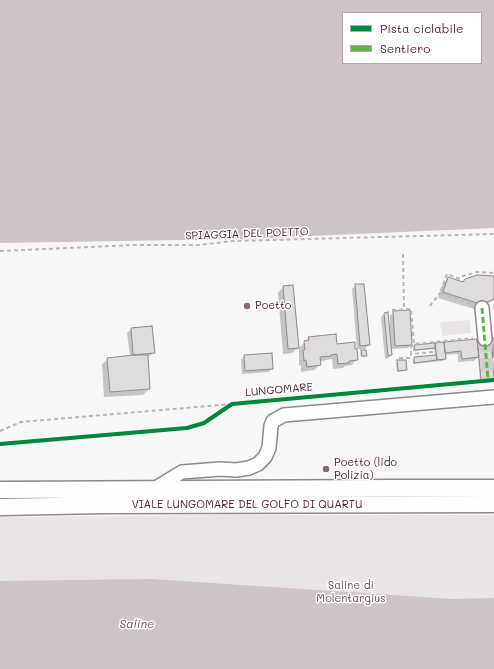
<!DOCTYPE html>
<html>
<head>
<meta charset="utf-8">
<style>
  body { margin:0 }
  #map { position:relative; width:494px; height:669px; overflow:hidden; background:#f7f7f7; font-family:Mali,sans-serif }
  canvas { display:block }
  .legend { position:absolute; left:342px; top:12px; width:140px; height:52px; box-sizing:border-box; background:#fff; border:1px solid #b7a5aa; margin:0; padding:5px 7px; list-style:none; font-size:12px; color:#4a1f2b }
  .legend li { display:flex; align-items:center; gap:8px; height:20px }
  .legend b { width:20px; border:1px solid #b7a5aa }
</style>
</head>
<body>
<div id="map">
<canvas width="494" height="669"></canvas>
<ul class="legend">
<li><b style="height:5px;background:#00873e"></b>Pista ciclabile</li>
<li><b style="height:5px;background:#58b947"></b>Sentiero</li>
</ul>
</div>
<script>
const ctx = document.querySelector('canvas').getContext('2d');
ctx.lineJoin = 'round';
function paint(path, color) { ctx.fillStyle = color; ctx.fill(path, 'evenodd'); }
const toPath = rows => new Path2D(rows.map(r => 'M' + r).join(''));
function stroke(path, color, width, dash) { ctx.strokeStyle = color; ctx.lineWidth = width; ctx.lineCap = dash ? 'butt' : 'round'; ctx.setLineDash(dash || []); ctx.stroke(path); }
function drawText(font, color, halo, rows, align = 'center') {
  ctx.font = font + ' Mali,sans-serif'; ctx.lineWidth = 3; ctx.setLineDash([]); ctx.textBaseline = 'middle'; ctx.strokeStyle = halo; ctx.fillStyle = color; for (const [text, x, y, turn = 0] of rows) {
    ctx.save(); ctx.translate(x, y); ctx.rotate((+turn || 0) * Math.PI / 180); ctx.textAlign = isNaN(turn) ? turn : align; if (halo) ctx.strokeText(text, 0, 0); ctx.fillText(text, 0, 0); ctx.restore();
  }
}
paint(toPath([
  [470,320,471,333,442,336,440,322],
  [238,515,494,515,494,669,0,669,0,517]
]), '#e9e5e6');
paint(toPath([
  [0,0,494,0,494,228,241,239,0,243],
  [343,13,481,13,481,63,343,63],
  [152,579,453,599,494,598,494,669,0,669,0,581]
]), '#cec3c5');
paint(toPath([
  [448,278,462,283,465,280,494,278,494,300,481,307,474,309,438,298,443,284],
  [356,285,368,345,365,349,357,349,352,289],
  [283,287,298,348,292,353,283,354,278,293],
  [393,312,411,345,408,348,391,349,391,355,388,358,385,359,381,317,384,314,389,329,390,329,390,316],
  [151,327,154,352,150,356,147,356,149,389,143,395,104,397,102,364,108,359,130,356,127,333,131,329],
  [309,338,355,350,357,359,352,365,345,366,343,368,333,369,332,359,326,360,320,362,320,365,314,370,301,372,301,365,299,366,299,348],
  [494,339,494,358,492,358,494,378,493,379,480,380,478,357,474,361,458,362,458,354,445,355,445,359,443,361,413,364,413,360,414,358,435,356,434,349,413,351,413,348,415,346],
  [362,351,366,355,364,357,361,357,360,353],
  [244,356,272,369,269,372,242,374,241,360],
  [398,361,406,370,405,371,397,372,396,363]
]), '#0003');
const building = toPath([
  [477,275,494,276,494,299,487,302,480,304,443,292,448,277,463,282,465,279,477,275],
  [355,284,364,284,370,345,360,346,355,284],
  [293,285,299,348,288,349,283,286,293,285],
  [410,310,412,345,395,346,393,311,410,310],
  [388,312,392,355,388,356,384,313,388,312],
  [152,326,155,353,133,355,131,328,152,326],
  [336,334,337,344,355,342,355,349,357,349,358,360,349,361,349,363,338,364,337,354,331,355,331,356,320,357,321,365,307,367,306,360,304,361,303,350,305,350,304,341,309,340,308,337,336,334],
  [491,338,494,378,481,379,477,339,491,338],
  [491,338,494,338,494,355,493,355,491,338],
  [477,339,479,357,462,359,461,351,445,353,444,342,477,339],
  [444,342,446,359,437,360,435,343,444,342],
  [435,343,435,348,415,350,414,345,435,343],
  [361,350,366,350,367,356,362,356,361,350],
  [272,353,273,369,245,371,244,355,272,353],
  [133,355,148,355,150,389,110,392,107,358,133,355],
  [436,355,437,360,414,363,414,357,436,355],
  [397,360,406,360,407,370,398,371,397,360]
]);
paint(building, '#dedcdc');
stroke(building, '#90888a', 1);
stroke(toPath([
  [485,339,488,379]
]), '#d4ccce', 13, [13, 6]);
const minor = toPath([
  [482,308,485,339],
  [154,489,182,472,220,469,236,470,249,468,258,464,265,457,269,448,271,426,273,421,284,415,494,397]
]);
const major = toPath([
  [0,490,391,488,494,488],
  [0,507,105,505,494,504]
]);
stroke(minor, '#90888a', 16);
stroke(major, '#90888a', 19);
stroke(toPath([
  [0,251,134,245,199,245,233,241,494,234],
  [403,254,404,309],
  [471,304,440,293,447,274,460,279,463,276,477,272,494,273],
  [430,306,440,293],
  [392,310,411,309,414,344],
  [433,352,411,354,411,347,414,344,473,338],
  [399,358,411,358,411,354],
  [482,381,482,380,488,379],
  [0,431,21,422,232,404]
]), '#bcb6b8', 2, [4, 3]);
stroke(minor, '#fefefe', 13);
stroke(major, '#fefefe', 16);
stroke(toPath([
  [482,308,488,379]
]), '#58b947', 3, [6, 3]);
stroke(toPath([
  [0,444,187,428,204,423,232,404,494,380]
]), '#00873e', 4);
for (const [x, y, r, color] of [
  [247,306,4,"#876b72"],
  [326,469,4,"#876b72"]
]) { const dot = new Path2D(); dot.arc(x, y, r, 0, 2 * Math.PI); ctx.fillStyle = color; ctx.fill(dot); stroke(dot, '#fff', 1.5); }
drawText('11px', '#4a1f2b', '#fff', [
  ["SPIAGGIA DEL POETTO",247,234,-2],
  ["LUNGOMARE",279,390,-5],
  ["VIALE LUNGOMARE DEL GOLFO DI QUARTU",247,505]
]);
drawText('11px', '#4a1f2b', '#fff', [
  ["Poetto",255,306],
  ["Poetto (lido",334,463],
  ["Polizia)",334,476]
], 'left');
drawText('11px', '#6f4d56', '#fff', [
  ["Saline di",351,586],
  ["Molentargius",351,599]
]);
drawText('italic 12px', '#72515a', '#fff', [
  ["Saline",137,624]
]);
</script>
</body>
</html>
